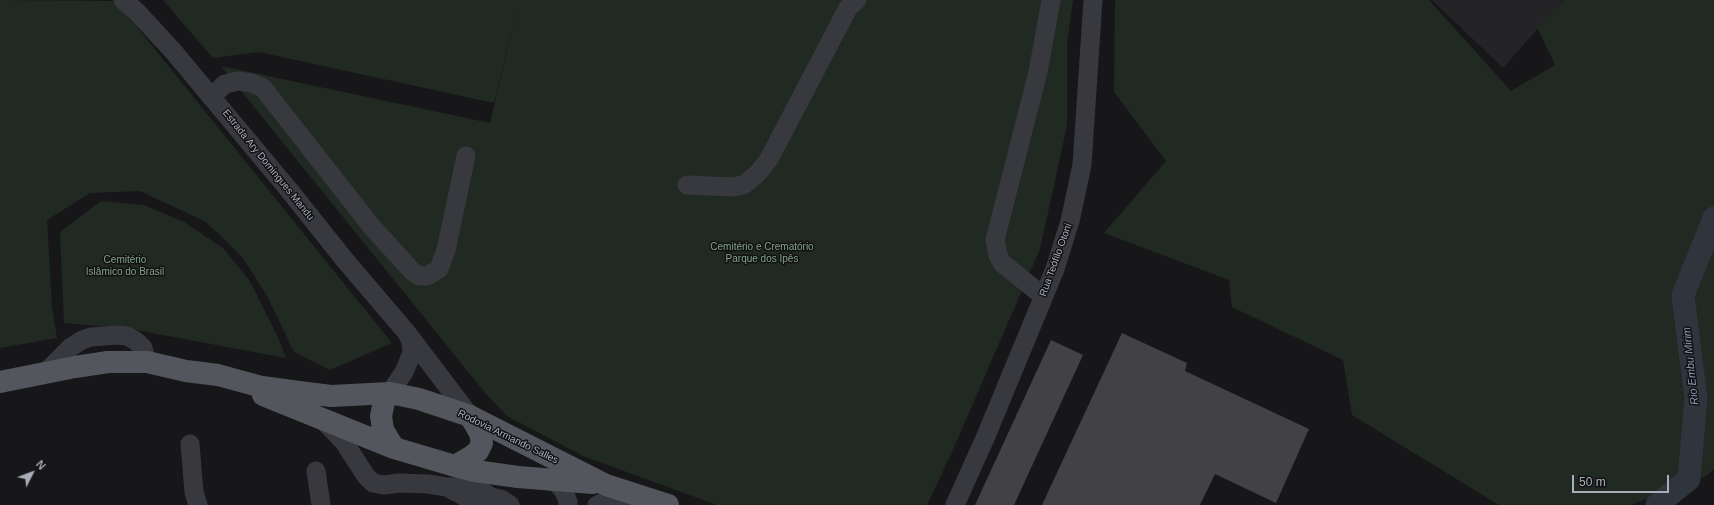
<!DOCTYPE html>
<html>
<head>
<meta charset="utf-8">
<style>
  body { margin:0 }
  #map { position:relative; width:1714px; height:505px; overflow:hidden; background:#171719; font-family:Arial,sans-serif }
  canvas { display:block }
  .north { position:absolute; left:12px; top:453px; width:40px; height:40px; -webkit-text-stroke:3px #121214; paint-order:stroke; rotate:48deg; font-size:11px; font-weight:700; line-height:16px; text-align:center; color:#aaadb9 }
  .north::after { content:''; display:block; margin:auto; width:14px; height:18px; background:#aaadb9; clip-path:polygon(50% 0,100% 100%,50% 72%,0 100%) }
  .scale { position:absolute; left:1572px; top:475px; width:97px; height:18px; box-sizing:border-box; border:2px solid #aaadb9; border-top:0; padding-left:5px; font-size:12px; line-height:14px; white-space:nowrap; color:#aaadb9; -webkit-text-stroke:3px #121214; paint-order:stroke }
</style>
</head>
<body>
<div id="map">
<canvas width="1714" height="505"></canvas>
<div class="north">N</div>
<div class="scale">50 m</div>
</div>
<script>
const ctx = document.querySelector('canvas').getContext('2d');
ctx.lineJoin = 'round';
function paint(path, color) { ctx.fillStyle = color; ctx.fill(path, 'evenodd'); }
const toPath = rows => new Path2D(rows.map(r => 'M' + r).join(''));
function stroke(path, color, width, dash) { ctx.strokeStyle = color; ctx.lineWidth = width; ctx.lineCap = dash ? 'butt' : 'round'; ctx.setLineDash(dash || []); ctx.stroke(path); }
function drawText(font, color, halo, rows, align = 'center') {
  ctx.font = font + ' Arial,sans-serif'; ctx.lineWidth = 3; ctx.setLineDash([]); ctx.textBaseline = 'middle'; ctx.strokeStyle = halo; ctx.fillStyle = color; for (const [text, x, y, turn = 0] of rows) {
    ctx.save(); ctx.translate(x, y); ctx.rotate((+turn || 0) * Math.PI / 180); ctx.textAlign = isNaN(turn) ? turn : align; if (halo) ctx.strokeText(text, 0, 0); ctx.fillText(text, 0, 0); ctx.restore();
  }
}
paint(toPath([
  [1432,0,1563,0,1503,68]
]), '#242326');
paint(toPath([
  [0,0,116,1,392,343,330,370,294,352,267,296,243,258,206,222,140,191,90,193,47,220,52,307,57,338,0,348],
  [163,0,519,0,494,103,259,52,213,58],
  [519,0,1073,0,1067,43,1067,126,1040,249,952,452,927,505,717,505,583,456,507,416,486,394,221,66,490,123],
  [1115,0,1429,0,1511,91,1555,65,1537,27,1564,0,1714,0,1714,469,1706,476,1631,505,1499,505,1352,415,1343,360,1232,307,1229,280,1104,233,1166,161,1114,92],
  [101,201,144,205,184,222,223,248,250,281,277,335,286,358,125,328,64,323,60,232]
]), '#212923');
stroke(toPath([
  [1657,505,1689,479,1696,398,1683,295,1714,218]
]), '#2e353d', 23);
paint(toPath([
  [1122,333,1187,363,1185,371,1309,429,1276,503,1215,474,1200,505,1042,505],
  [1051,340,1083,355,1014,505,975,505]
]), '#424246');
stroke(toPath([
  [123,0,137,12,173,51,289,190,344,259,407,333,470,416],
  [211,97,225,84,238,81,252,83,263,88,372,227,412,271,419,276,427,276,439,269,446,250,466,156],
  [687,185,734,187,745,184,758,173,769,159,848,8,857,0],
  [1043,296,1002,263,998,255,995,240,1038,72,1051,0],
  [46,372,71,347,82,340,91,337,117,335,127,336,136,341,143,348,147,362],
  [390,393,404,372,412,353,411,342,408,335],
  [322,419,344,442,366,476,373,483,384,485,399,483,428,484,447,487,465,487,482,491,494,499],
  [190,444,194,492,198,505],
  [316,471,321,505],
  [554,480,564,491,568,502,568,505],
  [450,489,464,496,474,505],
  [484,505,491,500,496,498,501,499,510,505],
  [597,505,619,496,637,497],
  [955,505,986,436,1055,269,1070,221,1082,165,1093,0]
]), '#38393e', 19);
stroke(toPath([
  [0,382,75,367,108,362,147,362,186,371,218,375,262,387,299,392,331,396,390,393,419,399,470,416,606,485,668,505],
  [390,393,384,402,381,416,383,430,394,448],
  [263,395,394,448,455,466,475,471,518,477,593,483],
  [455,466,472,456,478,451,482,443,480,433,470,416]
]), '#54565d', 22);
drawText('10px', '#aaadb9', '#121214', [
  ["Estrada Ary Domingues Mandu",268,165,51],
  ["Rua Teófilo Otoni",1056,260,-70],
  ["Rodovia Armando Salles",508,437,26]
]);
drawText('10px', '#81a387', '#121214', [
  ["Cemitério e Crematório",762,247],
  ["Parque dos Ipês",762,259],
  ["Cemitério",125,260],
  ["Islâmico do Brasil",125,272]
]);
drawText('italic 11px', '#8297b2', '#121214', [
  ["Rio Embu Mirim",1691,366,-96]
]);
</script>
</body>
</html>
